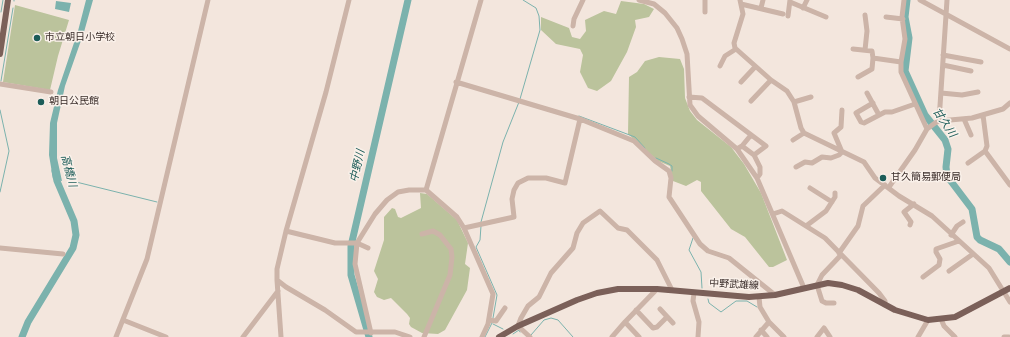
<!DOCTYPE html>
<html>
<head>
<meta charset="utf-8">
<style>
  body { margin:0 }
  canvas { display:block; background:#f3e6dd }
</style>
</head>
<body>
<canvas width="1010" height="337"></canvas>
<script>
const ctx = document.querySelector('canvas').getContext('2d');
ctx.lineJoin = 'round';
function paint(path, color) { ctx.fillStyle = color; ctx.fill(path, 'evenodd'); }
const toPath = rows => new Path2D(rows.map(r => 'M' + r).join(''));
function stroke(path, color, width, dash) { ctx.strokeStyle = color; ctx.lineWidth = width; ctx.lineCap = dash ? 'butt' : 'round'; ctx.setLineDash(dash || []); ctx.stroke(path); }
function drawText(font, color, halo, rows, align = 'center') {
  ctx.font = font + ' "Titillium Web","Noto Sans JP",sans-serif'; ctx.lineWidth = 3; ctx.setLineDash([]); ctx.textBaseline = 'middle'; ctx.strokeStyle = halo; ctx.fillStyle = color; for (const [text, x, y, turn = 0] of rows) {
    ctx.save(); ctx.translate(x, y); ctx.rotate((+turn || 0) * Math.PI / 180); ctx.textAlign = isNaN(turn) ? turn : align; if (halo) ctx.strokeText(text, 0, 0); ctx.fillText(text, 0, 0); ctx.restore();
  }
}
paint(toPath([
  [621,1,644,4,654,9,649,17,635,20,636,27,627,52,611,81,597,91,588,88,580,72,583,55,580,49,556,44,541,30,541,17,569,28,572,37,580,39,586,31,585,20,604,11,616,14],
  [15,5,69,20,58,56,50,90,3,82],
  [659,57,680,59,684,69,685,98,690,111,697,120,731,147,744,164,761,193,787,260,773,267,769,267,745,237,731,229,701,191,701,182,697,180,686,186,673,181,670,166,658,161,628,134,629,77,637,72,645,61],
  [420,193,427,194,457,220,468,243,465,264,470,268,467,290,445,330,438,334,422,333,411,327,409,324,410,318,407,314,391,298,384,300,377,297,374,292,378,279,374,271,384,240,384,217,392,208,395,209,398,217,401,218,421,208]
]), '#bbc39c');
paint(toPath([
  [86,0,93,0,84,32,65,86,57,123,57,158,62,181,53,179,49,155,50,123,58,90,78,31],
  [56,1,71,3,69,12,55,9]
]), '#7bb2ad');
stroke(toPath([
  [14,1,14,0],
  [1,12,3,0],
  [1,81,13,8],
  [520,99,540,30,539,16,536,8,523,0],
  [0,110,9,151,0,192],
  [579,116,635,137,645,148],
  [656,158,669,164,672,166,672,171],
  [68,180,157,202],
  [481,222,503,142,519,102],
  [481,226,480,240,476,247,497,295,493,318],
  [693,238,689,250,701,272,702,288],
  [708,299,709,303,721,312,736,301,747,301,757,307],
  [493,324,503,329],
  [513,334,519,330,520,332],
  [531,335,544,320,551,318,558,320,573,337],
  [485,337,492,323]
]), '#7bb2ad', 1);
stroke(toPath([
  [907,0,905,17,909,38,905,71,925,115,945,140,948,149,946,167,947,176,972,209,977,237,980,240,999,249,1010,262],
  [22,337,28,322,73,248,76,235,74,221,57,181,55,171],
  [369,337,351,275,351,246,408,0]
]), '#7bb2ad', 7);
stroke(toPath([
  [349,0,326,92,286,231,277,269,277,280,286,287,325,310,356,332,395,332,410,337],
  [639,0,654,4,665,13,677,28,682,39,687,54,690,105,698,116,737,149,757,178,804,288],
  [740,0,743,14,734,43,735,48,771,80,787,91,794,102,801,128,804,133,864,162,875,178,899,196,932,216,989,268,1010,302],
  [904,0,902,17,905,39,901,62,901,72,927,129],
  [920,0,1010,49],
  [790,2,826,17],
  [741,4,783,14],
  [761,8,763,0],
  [803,8,807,0],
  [705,12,705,0],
  [865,15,867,31,865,50],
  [788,16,790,0],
  [886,17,903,19],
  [573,26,574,19,583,0],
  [853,49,872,51,873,58,901,62],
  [943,55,981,62],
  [943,65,971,71],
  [720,66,725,56,736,49],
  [858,77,872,69,873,58],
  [456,82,580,119,634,141,655,161,669,171,671,178,669,197,700,244,708,251,729,258,775,295],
  [741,82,755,67],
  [0,84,51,92],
  [867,93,879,115],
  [941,93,962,95,978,92],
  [689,97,702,98,766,146,754,155],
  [751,101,771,80],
  [794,102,811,97],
  [873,103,856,113,861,122,864,123,885,112,892,112,915,104],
  [983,115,987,146,985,151,1010,185],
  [964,119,971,135],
  [939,121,947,0],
  [793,140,804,133],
  [742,146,751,135],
  [737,149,742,146,754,155,760,167,760,174,757,178],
  [968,163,985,151],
  [796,167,805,162,812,163,822,157,831,158,839,155,842,152,834,133,841,127,842,110],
  [889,187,915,150,927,129,935,123,939,121,972,118,1003,109,1010,103],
  [810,188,832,202],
  [426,190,481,0],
  [773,214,782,211,825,238,879,293,885,301,885,305],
  [910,225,911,222,904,212,914,204],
  [806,226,826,211,835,197,835,193],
  [464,228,514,217,512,199,514,190,518,183,528,178,546,178,565,183,580,119],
  [286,231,335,243,357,243,368,248],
  [422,234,433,231,440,235,451,249,452,257,450,275,424,337],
  [951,235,957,226,963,222],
  [0,248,63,254],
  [839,253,858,226,863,206,885,185],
  [949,271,973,254],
  [923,277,939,265,940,259,936,252,936,249,959,241],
  [277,280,281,337],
  [694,293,693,301,699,322,698,337],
  [759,297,760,307,769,322,784,337],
  [834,303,826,303,822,301,817,285,822,275,841,255],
  [660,309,673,323],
  [636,310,653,328,657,327,667,317],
  [941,319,944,326,955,337],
  [123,320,166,337],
  [489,320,496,321,505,308],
  [761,330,767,337],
  [371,333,355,264,357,243,375,214,387,200,398,192,409,190,426,190,457,217,464,228,493,294,488,324,482,337],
  [116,337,147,259,208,0],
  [243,337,278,291],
  [530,337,518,326,521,318,528,306,539,297,551,273,573,248,577,233,583,223,600,211,618,228,627,230,657,260,672,290],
  [612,337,625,322],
  [639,337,625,322,657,289],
  [756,337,769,322],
  [817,337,824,328,830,337],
  [918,337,928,320],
  [1004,337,1009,337]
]), '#ccb4a8', 5);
stroke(toPath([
  [0,54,8,0],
  [499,337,518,326,577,300,597,293,618,289,657,289,749,297,775,295,828,283,842,285,858,290,895,310,928,320,955,317,1010,288]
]), '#7b6059', 6);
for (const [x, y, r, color] of [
  [37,38,4,"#1c5c58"],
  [41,102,4,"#1c5c58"],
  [883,178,4,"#1c5c58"]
]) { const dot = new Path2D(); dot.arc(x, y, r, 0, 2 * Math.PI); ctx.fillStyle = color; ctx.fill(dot); stroke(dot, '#faf1ea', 1.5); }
drawText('10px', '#392c29', '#faf1ea', [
  ["市立朝日小学校",45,38],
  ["朝日公民館",49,102],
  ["甘久簡易郵便局",891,178]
], 'left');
drawText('10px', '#392c29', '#faf1ea', [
  ["中野武雄線",734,285,3]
]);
drawText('italic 11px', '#1c5c58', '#faf1ea', [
  ["甘久川",944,123,56],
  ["中野川",358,166,-77],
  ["高橋川",68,171,75]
]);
</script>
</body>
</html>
